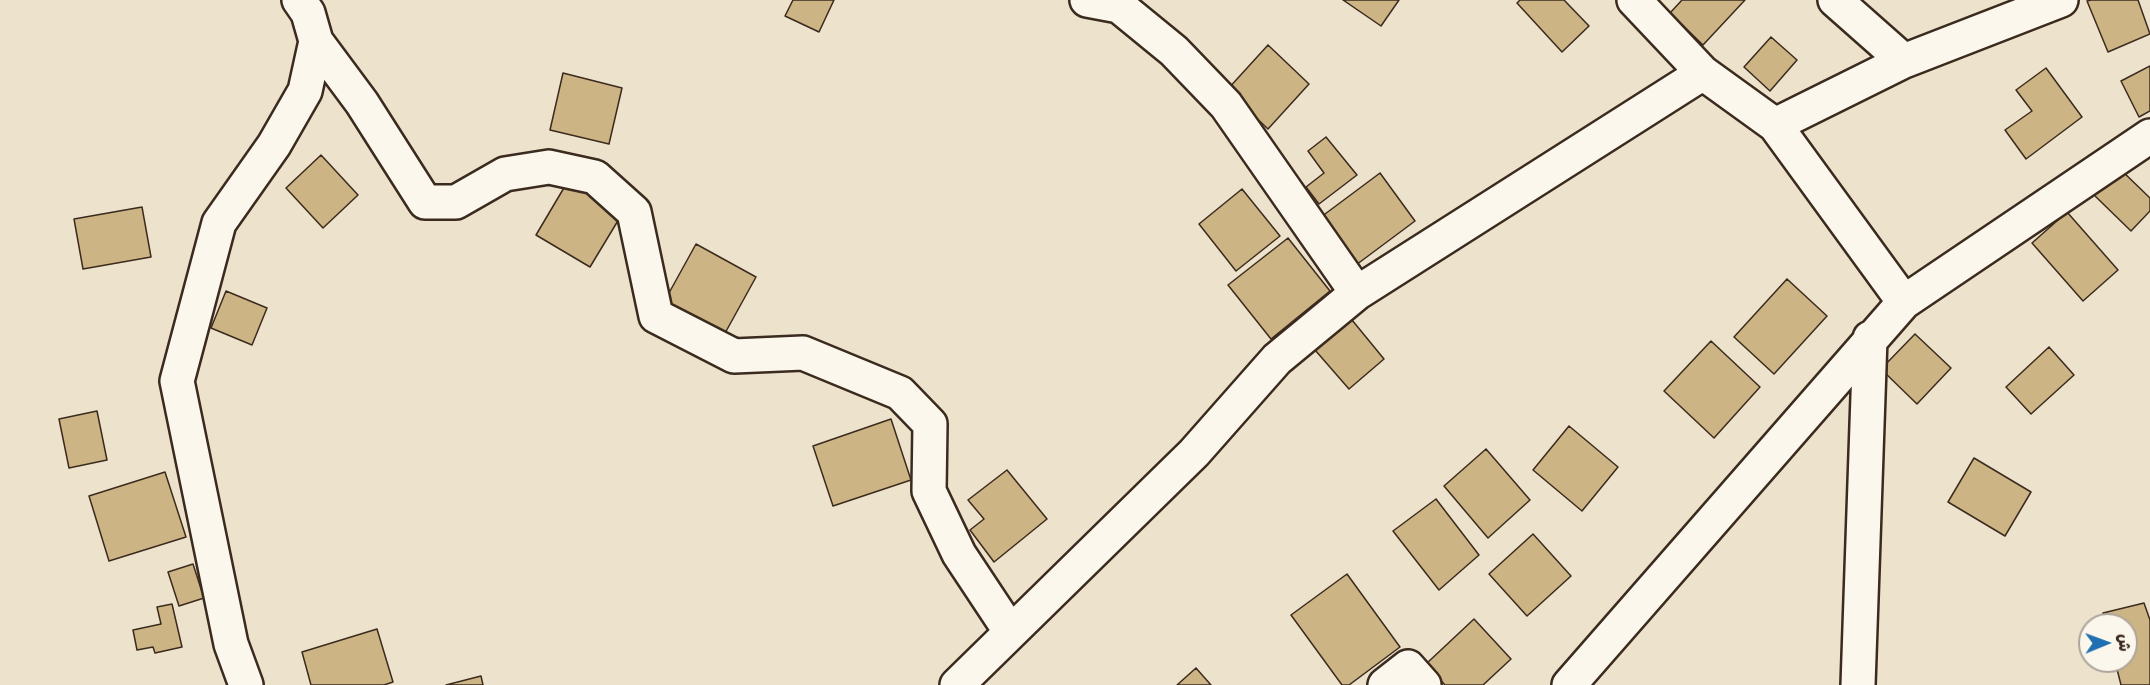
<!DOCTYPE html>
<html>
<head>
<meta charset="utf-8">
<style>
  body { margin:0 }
  #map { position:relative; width:2150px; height:685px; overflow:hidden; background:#ede3cd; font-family:Itim,"Playpen Sans Arabic",sans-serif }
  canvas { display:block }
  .north { position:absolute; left:2078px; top:613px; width:60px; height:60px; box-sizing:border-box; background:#fbf7ec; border:2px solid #aea59a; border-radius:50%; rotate:89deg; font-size:16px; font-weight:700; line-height:24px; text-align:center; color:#3b2a1e }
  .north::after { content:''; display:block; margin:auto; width:21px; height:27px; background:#1f6fb2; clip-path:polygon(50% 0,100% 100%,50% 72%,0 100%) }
</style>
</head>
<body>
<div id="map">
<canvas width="2150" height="685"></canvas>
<div class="north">ش</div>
</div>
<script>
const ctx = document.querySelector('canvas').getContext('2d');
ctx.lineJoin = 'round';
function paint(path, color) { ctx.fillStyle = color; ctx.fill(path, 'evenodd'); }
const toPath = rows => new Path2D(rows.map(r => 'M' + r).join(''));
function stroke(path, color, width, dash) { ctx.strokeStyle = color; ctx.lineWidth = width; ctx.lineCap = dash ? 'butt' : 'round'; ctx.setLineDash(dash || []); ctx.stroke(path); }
const building = toPath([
  [793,0,834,0,819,32,785,16,793,0],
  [1343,0,1399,0,1381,26,1343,0],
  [1520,0,1564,0,1589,26,1562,52,1517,3,1520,0],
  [1682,0,1745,0,1703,45,1670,13,1682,0],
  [2091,0,2138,0,2150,34,2108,52,2087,1,2091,0],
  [1771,37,1797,60,1770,91,1744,67,1771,37],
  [1268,45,1309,84,1268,129,1227,90,1268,45],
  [2150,66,2150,111,2139,117,2121,81,2150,66],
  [2046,68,2082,117,2026,159,2005,130,2032,111,2016,90,2046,68],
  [563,73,622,88,609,144,550,130,563,73],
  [1326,137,1357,175,1319,204,1306,187,1324,173,1308,151,1326,137],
  [321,155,358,195,323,228,286,188,321,155],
  [2119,168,2150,198,2150,211,2131,231,2094,195,2119,168],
  [1380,173,1415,221,1356,265,1321,217,1380,173],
  [568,181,622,214,590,267,536,235,568,181],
  [1242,189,1280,236,1236,271,1199,224,1242,189],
  [142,207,151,257,83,269,74,219,142,207],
  [2067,212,2118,270,2083,301,2032,243,2067,212],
  [1288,238,1330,291,1271,339,1228,285,1288,238],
  [696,244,756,277,724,335,664,302,696,244],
  [1787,279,1827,316,1774,374,1734,337,1787,279],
  [226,291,267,308,252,345,211,328,226,291],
  [1352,320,1384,359,1349,389,1315,350,1352,320],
  [1915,334,1951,368,1917,404,1881,369,1915,334],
  [1711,341,1760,387,1714,438,1664,391,1711,341],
  [2049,347,2074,375,2031,414,2006,387,2049,347],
  [97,411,107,460,69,468,59,419,97,411],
  [891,419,911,480,833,506,813,446,891,419],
  [1569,426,1618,467,1582,511,1533,470,1569,426],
  [1486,449,1530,500,1488,538,1444,486,1486,449],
  [1974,458,2031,492,2005,536,1948,502,1974,458],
  [1007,470,1047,519,994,562,970,530,984,519,968,500,1007,470],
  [165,472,186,537,109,561,89,496,165,472],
  [1436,499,1479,555,1439,590,1393,531,1436,499],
  [1533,534,1571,576,1527,616,1489,574,1533,534],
  [193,564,204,598,179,606,168,572,193,564],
  [1347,574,1400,647,1349,685,1342,685,1291,615,1347,574],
  [2144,603,2150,620,2150,685,2121,685,2115,661,2126,661,2126,625,2106,625,2103,613,2144,603],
  [172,604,182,647,155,653,153,647,137,650,133,630,161,624,157,607,172,604],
  [1474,619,1511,659,1483,685,1445,685,1426,664,1474,619],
  [377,629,393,682,384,685,311,685,302,652,377,629],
  [1196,668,1211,685,1177,685,1196,668],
  [481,676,483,685,446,685,481,676]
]);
paint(building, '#ccb484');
stroke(building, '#3b2a1e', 1.5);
const minor = toPath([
  [1087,0,1119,6,1174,51,1226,105,1357,293],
  [1634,0,1703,73,1775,125],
  [316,41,362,103,425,202,456,202,505,174,549,167,595,177,634,212,656,316,734,356,803,353,900,393,930,424,929,491,959,554,1010,631],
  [1904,61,2061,0],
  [1904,302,2150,136],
  [246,685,231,644,177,381,219,223,274,145,305,91,316,41,308,13,299,0],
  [957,685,1194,453,1277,359,1357,293,1703,73],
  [1385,685,1408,667,1424,685],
  [1569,685,1904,302,1775,125,1904,61,1835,0],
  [1858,685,1870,338]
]);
stroke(minor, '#3b2a1e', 38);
stroke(minor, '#fbf7ec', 33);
</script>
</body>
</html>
